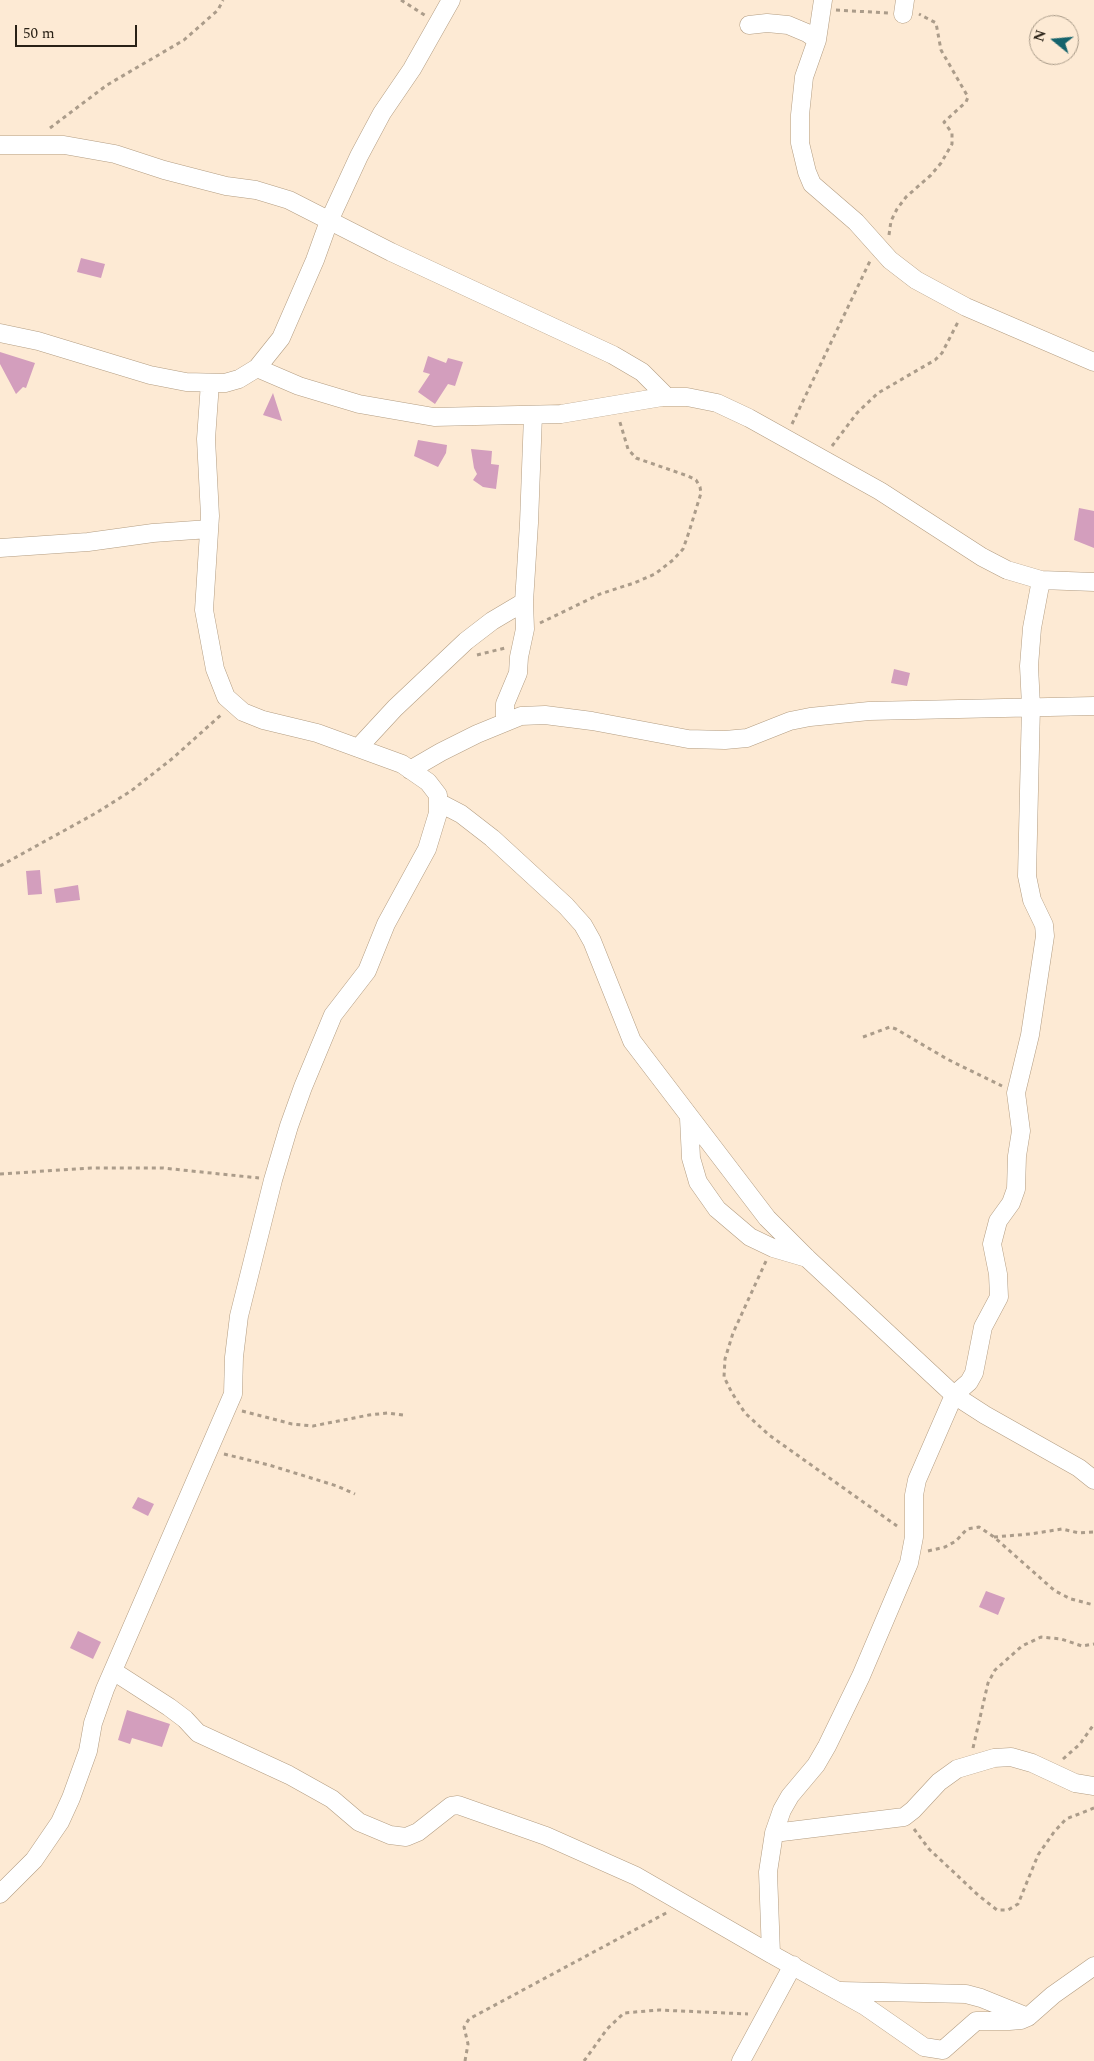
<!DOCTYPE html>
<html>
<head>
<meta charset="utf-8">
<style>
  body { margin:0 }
  #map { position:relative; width:1094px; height:2061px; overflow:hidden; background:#fdead4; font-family:Spectral,serif }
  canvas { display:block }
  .north { position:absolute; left:1029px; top:15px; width:50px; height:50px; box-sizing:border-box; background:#fdead4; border:1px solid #a89a88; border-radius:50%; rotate:287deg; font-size:14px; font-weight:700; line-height:20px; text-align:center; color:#292116 }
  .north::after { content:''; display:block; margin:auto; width:18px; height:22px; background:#15636c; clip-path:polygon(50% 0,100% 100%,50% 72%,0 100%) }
  .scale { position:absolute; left:15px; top:25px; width:122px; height:22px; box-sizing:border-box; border:2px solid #292116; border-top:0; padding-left:6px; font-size:15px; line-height:18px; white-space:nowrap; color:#292116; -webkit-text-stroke:4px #fdead4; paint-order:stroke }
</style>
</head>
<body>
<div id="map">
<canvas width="1094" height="2061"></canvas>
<div class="north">N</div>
<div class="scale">50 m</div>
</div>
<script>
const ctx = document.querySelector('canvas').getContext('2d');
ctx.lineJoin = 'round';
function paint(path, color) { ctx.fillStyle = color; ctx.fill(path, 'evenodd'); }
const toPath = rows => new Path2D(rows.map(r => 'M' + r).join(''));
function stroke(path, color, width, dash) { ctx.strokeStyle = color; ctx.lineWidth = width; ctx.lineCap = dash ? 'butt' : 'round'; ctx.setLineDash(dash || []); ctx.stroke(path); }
paint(toPath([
  [81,258,105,264,101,278,77,272],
  [0,352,35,363,26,388,23,387,16,394,0,364],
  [428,356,446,363,448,358,463,362,455,386,448,384,435,404,418,392,430,374,423,372],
  [273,393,282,421,263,415],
  [418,440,447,445,446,453,438,467,414,456],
  [471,449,492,451,491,464,499,465,496,489,483,487,473,480,477,474,474,468],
  [1079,508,1094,511,1094,548,1074,540],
  [894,669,910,673,907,686,891,683],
  [40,870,42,894,28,895,26,871],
  [78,885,80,900,56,903,54,889],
  [138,1497,154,1504,148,1516,132,1508],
  [986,1591,1005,1598,998,1615,979,1607],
  [78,1631,101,1642,93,1659,70,1648],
  [127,1710,170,1724,162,1747,132,1738,130,1744,118,1740]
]), '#d39ebd');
const minor = toPath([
  [823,0,817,40,804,77,800,115,800,143,807,172,812,184,856,222,890,260,916,280,966,307,1094,362],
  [903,14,905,0],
  [749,25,767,23,788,25,807,33,817,40],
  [0,145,64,145,115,154,164,170,226,186,256,190,289,200,391,252,613,355,642,372,667,397],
  [0,333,38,341,150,375,186,382,225,383,239,379,257,368,281,338,315,260,329,221,359,156,382,113,412,69,451,0],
  [257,368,299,386,359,404,434,417,561,414,662,397,687,397,717,403,749,418,880,491,982,557,1007,570,1041,580,1094,582],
  [0,548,88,542,153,533,209,529],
  [505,721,505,704,518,673,519,657,525,629,524,602,529,523,533,415],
  [358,748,395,708,466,641,492,621,524,602],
  [410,770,441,752,477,734,521,716,545,715,592,721,688,739,725,740,747,738,790,721,810,717,869,711,1094,706],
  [438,802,461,814,492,838,566,906,583,925,592,941,632,1041,767,1218,808,1259,954,1395,985,1415,1079,1468,1094,1480],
  [689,1118,691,1158,698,1182,717,1209,750,1237,773,1248,807,1258],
  [113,1671,169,1707,185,1719,198,1733,289,1775,332,1799,359,1822,390,1835,406,1837,418,1832,451,1806,458,1805,546,1836,636,1876,771,1954,865,2006,924,2047,943,2050,976,2021,1009,2021,1021,2020,1028,2017,1053,1995,1094,1966],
  [774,1833,904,1817,913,1810,939,1782,957,1769,994,1758,1011,1757,1032,1763,1075,1783,1094,1786],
  [0,1894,34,1860,60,1822,71,1798,88,1751,93,1723,105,1689,233,1394,234,1357,239,1316,273,1180,289,1126,303,1087,333,1015,367,971,386,924,427,849,438,813,438,795,428,782,402,764,317,733,263,720,243,712,226,697,215,669,204,610,210,516,206,439,210,383],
  [771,1954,768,1872,774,1833,782,1810,790,1796,816,1765,827,1746,861,1676,909,1563,914,1537,914,1495,917,1480,954,1395,969,1382,974,1373,983,1327,999,1297,998,1274,992,1244,998,1221,1011,1203,1016,1189,1017,1156,1021,1131,1016,1093,1030,1035,1045,936,1044,925,1032,900,1027,876,1031,706,1029,666,1032,628,1041,580],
  [841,1991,966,1994,981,1998,1028,2017],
  [741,2061,793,1965]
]);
stroke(minor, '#b39d82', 19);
stroke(toPath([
  [401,0,426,16],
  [836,10,888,13],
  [50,128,107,85,184,40,218,10,223,0],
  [889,235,891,221,897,209,906,197,931,175,941,163,952,144,952,133,944,122,966,102,968,97,941,50,936,23,919,14],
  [792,424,870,261],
  [832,446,857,413,878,393,935,360,942,353,959,320],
  [540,623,600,594,634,583,655,574,673,560,683,549,689,532,701,493,700,487,696,480,688,476,636,458,628,449,619,419],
  [477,655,505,648],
  [0,866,96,813,131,791,173,758,222,714],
  [863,1037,890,1027,896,1029,947,1059,1002,1086],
  [0,1174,91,1168,163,1168,259,1178],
  [766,1261,733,1333,725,1359,724,1377,732,1393,745,1413,769,1435,897,1526],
  [242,1411,292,1424,313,1426,369,1415,388,1413,403,1415],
  [224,1454,269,1465,337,1486,355,1494],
  [994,1537,1030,1534,1062,1529,1079,1533,1094,1532],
  [928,1551,945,1547,956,1541,967,1529,979,1527,994,1537,1055,1591,1071,1599,1094,1605],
  [973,1748,988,1683,995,1670,1022,1646,1041,1637,1061,1639,1082,1646,1094,1644],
  [1063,1759,1080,1744,1094,1724],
  [914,1829,929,1849,978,1895,997,1910,1008,1910,1018,1904,1038,1855,1054,1832,1066,1819,1094,1808],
  [465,2061,468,2044,464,2027,469,2019,668,1912],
  [584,2061,607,2029,624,2013,659,2010,748,2014]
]), '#ab9c8a', 3, [4, 4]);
stroke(minor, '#fff', 18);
</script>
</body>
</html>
